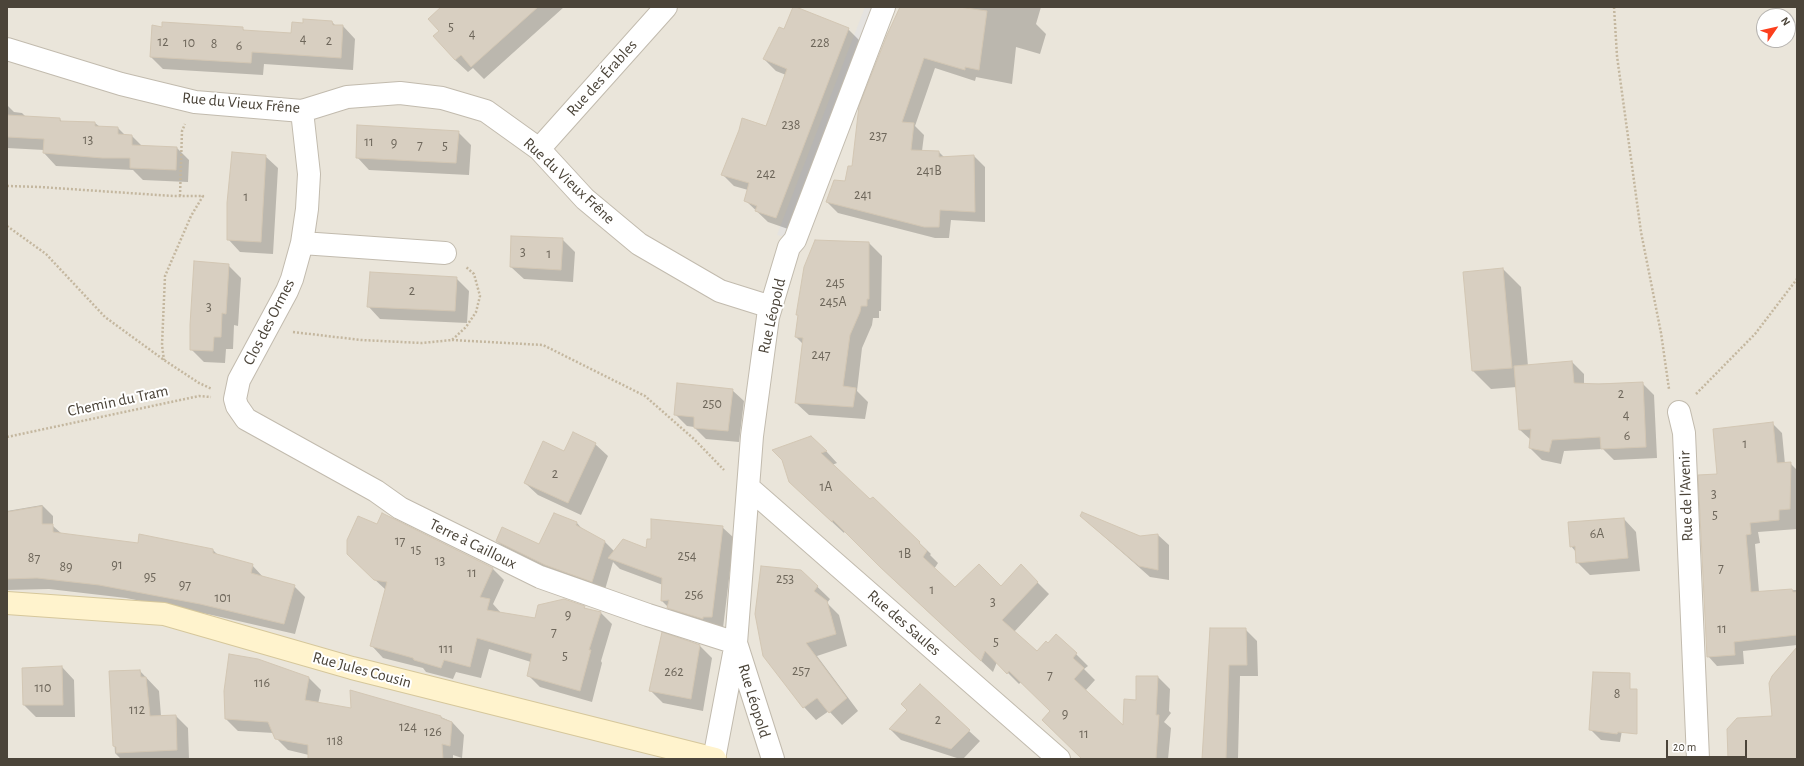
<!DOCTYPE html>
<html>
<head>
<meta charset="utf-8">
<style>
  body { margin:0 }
  #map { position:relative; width:1804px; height:766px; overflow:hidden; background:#f6f3ec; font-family:"Alegreya Sans",sans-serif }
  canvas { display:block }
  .frame { position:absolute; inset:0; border:8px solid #4b4439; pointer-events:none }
  .north { position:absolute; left:1756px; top:8px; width:40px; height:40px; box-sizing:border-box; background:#fff; border:1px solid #b7b4b0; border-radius:50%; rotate:56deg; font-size:11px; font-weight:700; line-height:16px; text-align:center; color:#4b4439 }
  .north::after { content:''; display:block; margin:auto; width:14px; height:18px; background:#fc3f1d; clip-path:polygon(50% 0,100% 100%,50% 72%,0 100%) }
  .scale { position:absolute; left:1666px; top:740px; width:81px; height:18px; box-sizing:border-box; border:2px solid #4b4439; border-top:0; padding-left:5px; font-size:12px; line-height:14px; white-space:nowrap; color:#4b4439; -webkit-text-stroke:3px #fff; paint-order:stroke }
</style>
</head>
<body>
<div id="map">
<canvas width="1804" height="766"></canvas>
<div class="frame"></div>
<div class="north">N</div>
<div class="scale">20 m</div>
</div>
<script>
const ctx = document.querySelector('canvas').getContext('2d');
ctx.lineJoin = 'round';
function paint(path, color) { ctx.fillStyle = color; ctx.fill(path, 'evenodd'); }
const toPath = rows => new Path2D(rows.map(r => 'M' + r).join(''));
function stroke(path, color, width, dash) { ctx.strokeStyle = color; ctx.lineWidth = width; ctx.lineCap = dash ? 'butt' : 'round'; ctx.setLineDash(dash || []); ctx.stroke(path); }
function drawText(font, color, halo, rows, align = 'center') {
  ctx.font = font + ' "Alegreya Sans",sans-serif'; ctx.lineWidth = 4; ctx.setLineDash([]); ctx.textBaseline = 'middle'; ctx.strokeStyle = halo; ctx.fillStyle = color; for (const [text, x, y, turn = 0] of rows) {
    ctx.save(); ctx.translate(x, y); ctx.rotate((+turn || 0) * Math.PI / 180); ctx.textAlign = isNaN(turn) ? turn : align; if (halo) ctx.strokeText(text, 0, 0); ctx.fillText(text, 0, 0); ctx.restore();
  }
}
paint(toPath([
  [7,7,1797,7,1797,759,7,759],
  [1764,16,1788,16,1788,40,1764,40]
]), '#eae5da');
paint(toPath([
  [865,7,873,7,801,192,785,237,777,235]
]), '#e5e3e0');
paint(toPath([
  [443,7,564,7,484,79,473,68,468,72,455,60,440,32],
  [794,7,848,29,860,41,788,229,768,222,745,200,748,190,734,186,722,174,767,128,786,75,776,71,764,59,784,30],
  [900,7,1041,7,1036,24,1046,34,1040,54,1016,47,1012,84,976,77,975,81,935,68,915,126,924,135,922,151,939,152,944,157,974,156,985,167,985,222,951,220,949,238,935,238,838,213,827,202,845,182,853,167],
  [332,22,336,26,343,26,355,39,353,70,264,64,263,75,163,69,151,57,163,28,242,28,245,31,292,34],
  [7,105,14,112,22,113,26,117,60,119,62,122,95,123,100,127,118,128,125,135,132,136,143,147,177,148,189,160,188,182,143,180,133,170,56,166,44,153,44,150,7,148],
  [458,132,471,145,469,175,369,170,357,157],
  [265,156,278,168,273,254,240,252,228,239],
  [562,239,575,252,573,282,524,279,511,267],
  [869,243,882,256,881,311,879,311,879,318,873,318,872,325,862,348,857,391,868,402,865,419,809,415,796,403,803,344,796,337,799,316,797,314],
  [228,265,241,278,238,326,234,325,233,349,226,349,225,363,204,362,191,349],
  [1503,269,1521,287,1528,366,1572,362,1584,374,1584,384,1642,383,1654,395,1657,458,1614,460,1603,449,1564,451,1561,464,1542,460,1530,448,1531,440,1520,430,1517,387,1491,389,1473,371],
  [456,278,469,291,467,323,380,319,368,306],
  [732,390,744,401,739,442,706,439,694,427,687,426,675,414],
  [1772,423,1782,433,1785,464,1790,463,1797,470,1797,529,1758,532,1760,543,1755,544,1759,592,1797,590,1797,645,1743,651,1744,664,1717,666,1708,656,1718,475],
  [595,444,608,456,581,515,538,495,525,483,565,452],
  [826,451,837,463,832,465,870,501,873,498,931,554,930,555,938,563,934,569,955,589,1001,588,1021,566,1049,594,1014,632,1037,652,1076,654,1088,666,1084,669,1095,680,1085,691,1124,727,1137,701,1137,677,1158,677,1170,689,1169,711,1171,713,1164,722,1171,728,1168,759,1086,759,1052,711,1021,682,1019,684,997,662,993,672,893,579,845,531,844,533,802,494,783,459],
  [42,505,53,516,53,526,62,534,139,545,213,550,219,556,252,565,263,577,294,586,305,597,295,634,212,615,126,598,49,589,7,590,7,511],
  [383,515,493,569,504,580,493,604,501,613,536,619,584,607,586,609,601,613,612,624,601,661,602,663,592,702,540,687,528,675,531,662,489,649,481,678,456,672,453,679,426,672,423,668,383,658,372,646,386,590,360,566],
  [1081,516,1139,537,1158,535,1169,545,1169,580,1150,577],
  [1624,519,1636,532,1640,571,1590,575,1577,562,1576,552,1571,546],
  [577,523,584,531,605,542,614,551,647,549,722,527,734,538,723,628,680,619,662,601,663,585,620,569,613,562,604,593,508,552,497,541,540,546],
  [801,571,830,599,827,603,839,615,847,646,817,656,858,711,842,725,829,711,816,720,804,707],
  [1210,629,1245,629,1257,641,1258,676,1240,676,1238,758,1250,759,1203,759],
  [699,645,712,658,703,711,663,703,650,690],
  [62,667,74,680,75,717,36,717,24,705],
  [140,671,159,691,161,716,176,716,188,728,189,759,121,759,115,753,110,672],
  [309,678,321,690,318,704,352,710,441,717,452,722,464,735,462,758,453,755,453,759,310,759,309,755,288,750,276,738,274,733,238,731,226,719],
  [1630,684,1620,742,1601,740,1590,729],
  [890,729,969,731,980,741,963,759,960,759,901,740]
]), '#0003');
const building = toPath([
  [441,7,538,7,471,67,461,55,455,60,433,36,439,31,428,19,441,7],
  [793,7,796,7,849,28,776,218,755,211,757,206,744,201,749,183,721,175,739,130,742,118,766,126,787,69,763,59,779,27,784,29,793,7],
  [900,7,959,7,987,11,979,70,965,67,965,70,924,58,902,122,914,123,911,150,939,151,939,157,974,155,975,212,940,210,939,227,924,227,826,202,834,180,845,181,848,166,852,166,859,106,887,35,900,7],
  [303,19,332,21,333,25,343,25,341,58,252,52,251,63,150,57,152,25,162,27,162,22,243,27,243,30,291,33,292,22,303,23,303,19],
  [7,115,60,118,60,121,95,122,95,126,118,127,118,134,132,135,132,145,177,147,176,170,130,168,130,158,102,158,43,153,44,139,7,137,7,115],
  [357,125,459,131,456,163,356,158,357,125],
  [232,152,266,155,261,242,227,240,227,203,232,152],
  [511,236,563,238,561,270,510,267,511,236],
  [815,240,869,242,869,299,867,299,867,306,861,306,860,312,850,335,843,386,856,388,853,407,795,403,803,338,795,337,798,315,796,315,804,267,815,240],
  [194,261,229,264,226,314,222,313,221,337,214,337,213,351,190,350,190,325,194,261],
  [1503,268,1512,368,1472,371,1463,272,1503,268],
  [370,272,457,277,455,311,367,307,370,272],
  [1572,361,1574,383,1599,384,1643,382,1646,447,1601,449,1600,437,1552,440,1549,452,1529,448,1531,429,1519,430,1514,366,1572,361],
  [677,383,733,389,728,431,694,428,694,417,674,415,677,383],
  [1773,422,1777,463,1791,462,1790,509,1779,510,1779,520,1750,523,1751,534,1746,535,1751,592,1792,589,1793,592,1797,592,1797,635,1734,642,1735,655,1707,657,1698,475,1717,474,1713,429,1773,422],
  [573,432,596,443,568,503,524,483,543,441,564,451,573,432],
  [811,436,827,451,821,453,870,499,873,497,920,542,919,543,927,551,923,557,955,587,979,564,1001,586,1021,564,1038,582,1002,620,1037,651,1046,641,1048,643,1056,634,1077,653,1073,658,1084,668,1074,679,1123,725,1124,699,1136,700,1136,676,1158,676,1156,715,1159,715,1156,759,1082,759,1042,720,1050,711,1009,671,1007,674,985,651,981,661,880,567,833,520,832,522,789,482,782,460,772,450,811,436],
  [42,506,42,524,53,524,53,532,138,543,139,534,213,549,213,553,253,564,251,573,295,585,284,624,200,604,99,585,37,578,7,579,7,512,42,506],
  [1082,512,1140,536,1158,534,1158,570,1139,566,1080,516,1082,512],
  [382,513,493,568,480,597,490,599,487,610,535,618,538,605,564,599,585,606,584,608,601,612,589,650,591,650,580,691,527,676,532,654,477,638,470,667,444,660,441,668,414,660,413,658,370,646,387,582,374,580,347,554,347,540,358,516,377,524,382,513],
  [554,513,577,522,576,525,605,541,592,582,545,565,496,541,502,527,539,544,554,513],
  [1624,518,1628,558,1576,563,1575,546,1570,547,1568,522,1624,518],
  [651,519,723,526,712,617,703,617,703,619,667,608,669,600,661,601,662,578,608,558,623,539,646,548,647,539,651,539,651,519],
  [761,566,801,570,818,586,814,591,827,601,836,634,806,643,847,698,829,713,817,698,803,708,763,656,755,614,761,566],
  [1210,628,1246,628,1247,665,1229,665,1226,759,1202,759,1210,628],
  [662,632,700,645,691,699,649,691,662,632],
  [1797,647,1797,759,1728,759,1727,729,1737,718,1772,716,1769,683,1772,676,1797,647],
  [229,654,258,659,309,677,305,700,351,708,350,690,441,716,441,718,452,722,450,746,442,744,443,759,308,759,308,745,275,739,268,722,225,719,224,691,229,654],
  [62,666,63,705,23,705,22,668,62,666],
  [140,670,141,677,146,677,150,716,176,715,177,750,116,753,116,747,113,746,109,671,140,670],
  [1593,672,1630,673,1630,689,1637,689,1637,734,1618,732,1617,734,1589,730,1593,672],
  [920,684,970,730,951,749,889,729,907,710,901,704,920,684]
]);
paint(building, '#d8cfc1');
stroke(building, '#d3c7b4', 1);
const street = toPath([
  [7,49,121,84,195,102,302,111,347,97,400,93,442,98,486,111,539,149,585,199,639,244,720,291,771,307],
  [302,111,309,174,307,209,302,243,292,279,287,291,239,380,235,399,237,406,246,419,376,491,400,508,540,577,648,615,736,643],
  [539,149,666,7],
  [302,243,445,253],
  [1679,412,1684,433,1698,759],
  [748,487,1059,759],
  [737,646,773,759],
  [714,759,736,643,752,436,768,317,789,247,795,240,884,7]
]);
const secondary = toPath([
  [7,603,164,614,352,668,715,759]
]);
stroke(street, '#c2bbae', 24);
stroke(secondary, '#d6c79b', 24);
stroke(toPath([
  [1614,7,1617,56,1641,232,1661,333,1669,389],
  [7,186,40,187,173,196,203,196,191,216,165,276,162,345,164,360],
  [180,196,182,131,185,124],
  [7,226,46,254,105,317,164,360,199,383,212,389],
  [293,332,361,340,422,343,452,340,466,327,476,312,480,296,474,274,466,267],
  [452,340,543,345,645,396,694,439,724,470],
  [1696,394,1755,334,1797,279],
  [7,437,199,396,211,397]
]), '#c4b79f', 2.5, [2, 2]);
stroke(street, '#fff', 22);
stroke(secondary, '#fff3cd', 22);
drawText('14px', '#6e675b', null, [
  ["5",451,27],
  ["4",472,34],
  ["4",303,39],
  ["2",329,41],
  ["12",163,42],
  ["10",189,43],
  ["228",820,43],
  ["8",214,44],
  ["6",239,46],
  ["238",791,125],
  ["237",878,136],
  ["13",88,140],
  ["11",369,142],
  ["9",394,143],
  ["7",420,145],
  ["5",445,146],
  ["241B",929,171],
  ["242",766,174],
  ["241",863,195],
  ["1",246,197],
  ["3",523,252],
  ["1",549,254],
  ["245",835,283],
  ["2",412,291],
  ["245A",833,302],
  ["3",209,307],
  ["247",821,355],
  ["2",1621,394],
  ["250",712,404],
  ["4",1626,415],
  ["6",1627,436],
  ["1",1745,444],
  ["2",555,474],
  ["1A",826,487],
  ["3",1714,494],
  ["5",1715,515],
  ["6A",1597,534],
  ["17",400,541],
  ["15",416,550],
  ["1B",905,554],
  ["254",687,556],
  ["87",34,558],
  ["13",440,561],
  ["91",117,565],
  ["89",66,567],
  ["7",1721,568],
  ["11",472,573],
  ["95",150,577],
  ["253",785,579],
  ["97",185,585],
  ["1",932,590],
  ["256",694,595],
  ["101",223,598],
  ["3",993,602],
  ["9",568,615],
  ["11",1722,629],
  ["7",554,632],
  ["5",996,642],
  ["111",446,649],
  ["5",565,656],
  ["257",801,671],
  ["262",674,672],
  ["7",1050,675],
  ["116",262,683],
  ["110",43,688],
  ["8",1617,694],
  ["112",137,710],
  ["9",1065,714],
  ["2",938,720],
  ["124",408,727],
  ["126",433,732],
  ["11",1084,734],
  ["118",335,741]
]);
drawText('16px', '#4b4439', '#fff', [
  ["Rue des Érables",602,78,-48],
  ["Rue du Vieux Frêne",241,103,5],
  ["Rue du Vieux Frêne",569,181,43],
  ["Rue Léopold",772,316,-77],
  ["Clos des Ormes",269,322,-63],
  ["Chemin du Tram",118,401,-12],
  ["Rue de l'Avenir",1686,496,-92],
  ["Terre à Cailloux",473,544,26],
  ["Rue des Saules",904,623,41],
  ["Rue Jules Cousin",362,670,15],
  ["Rue Léopold",754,701,73]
]);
</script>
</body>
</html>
